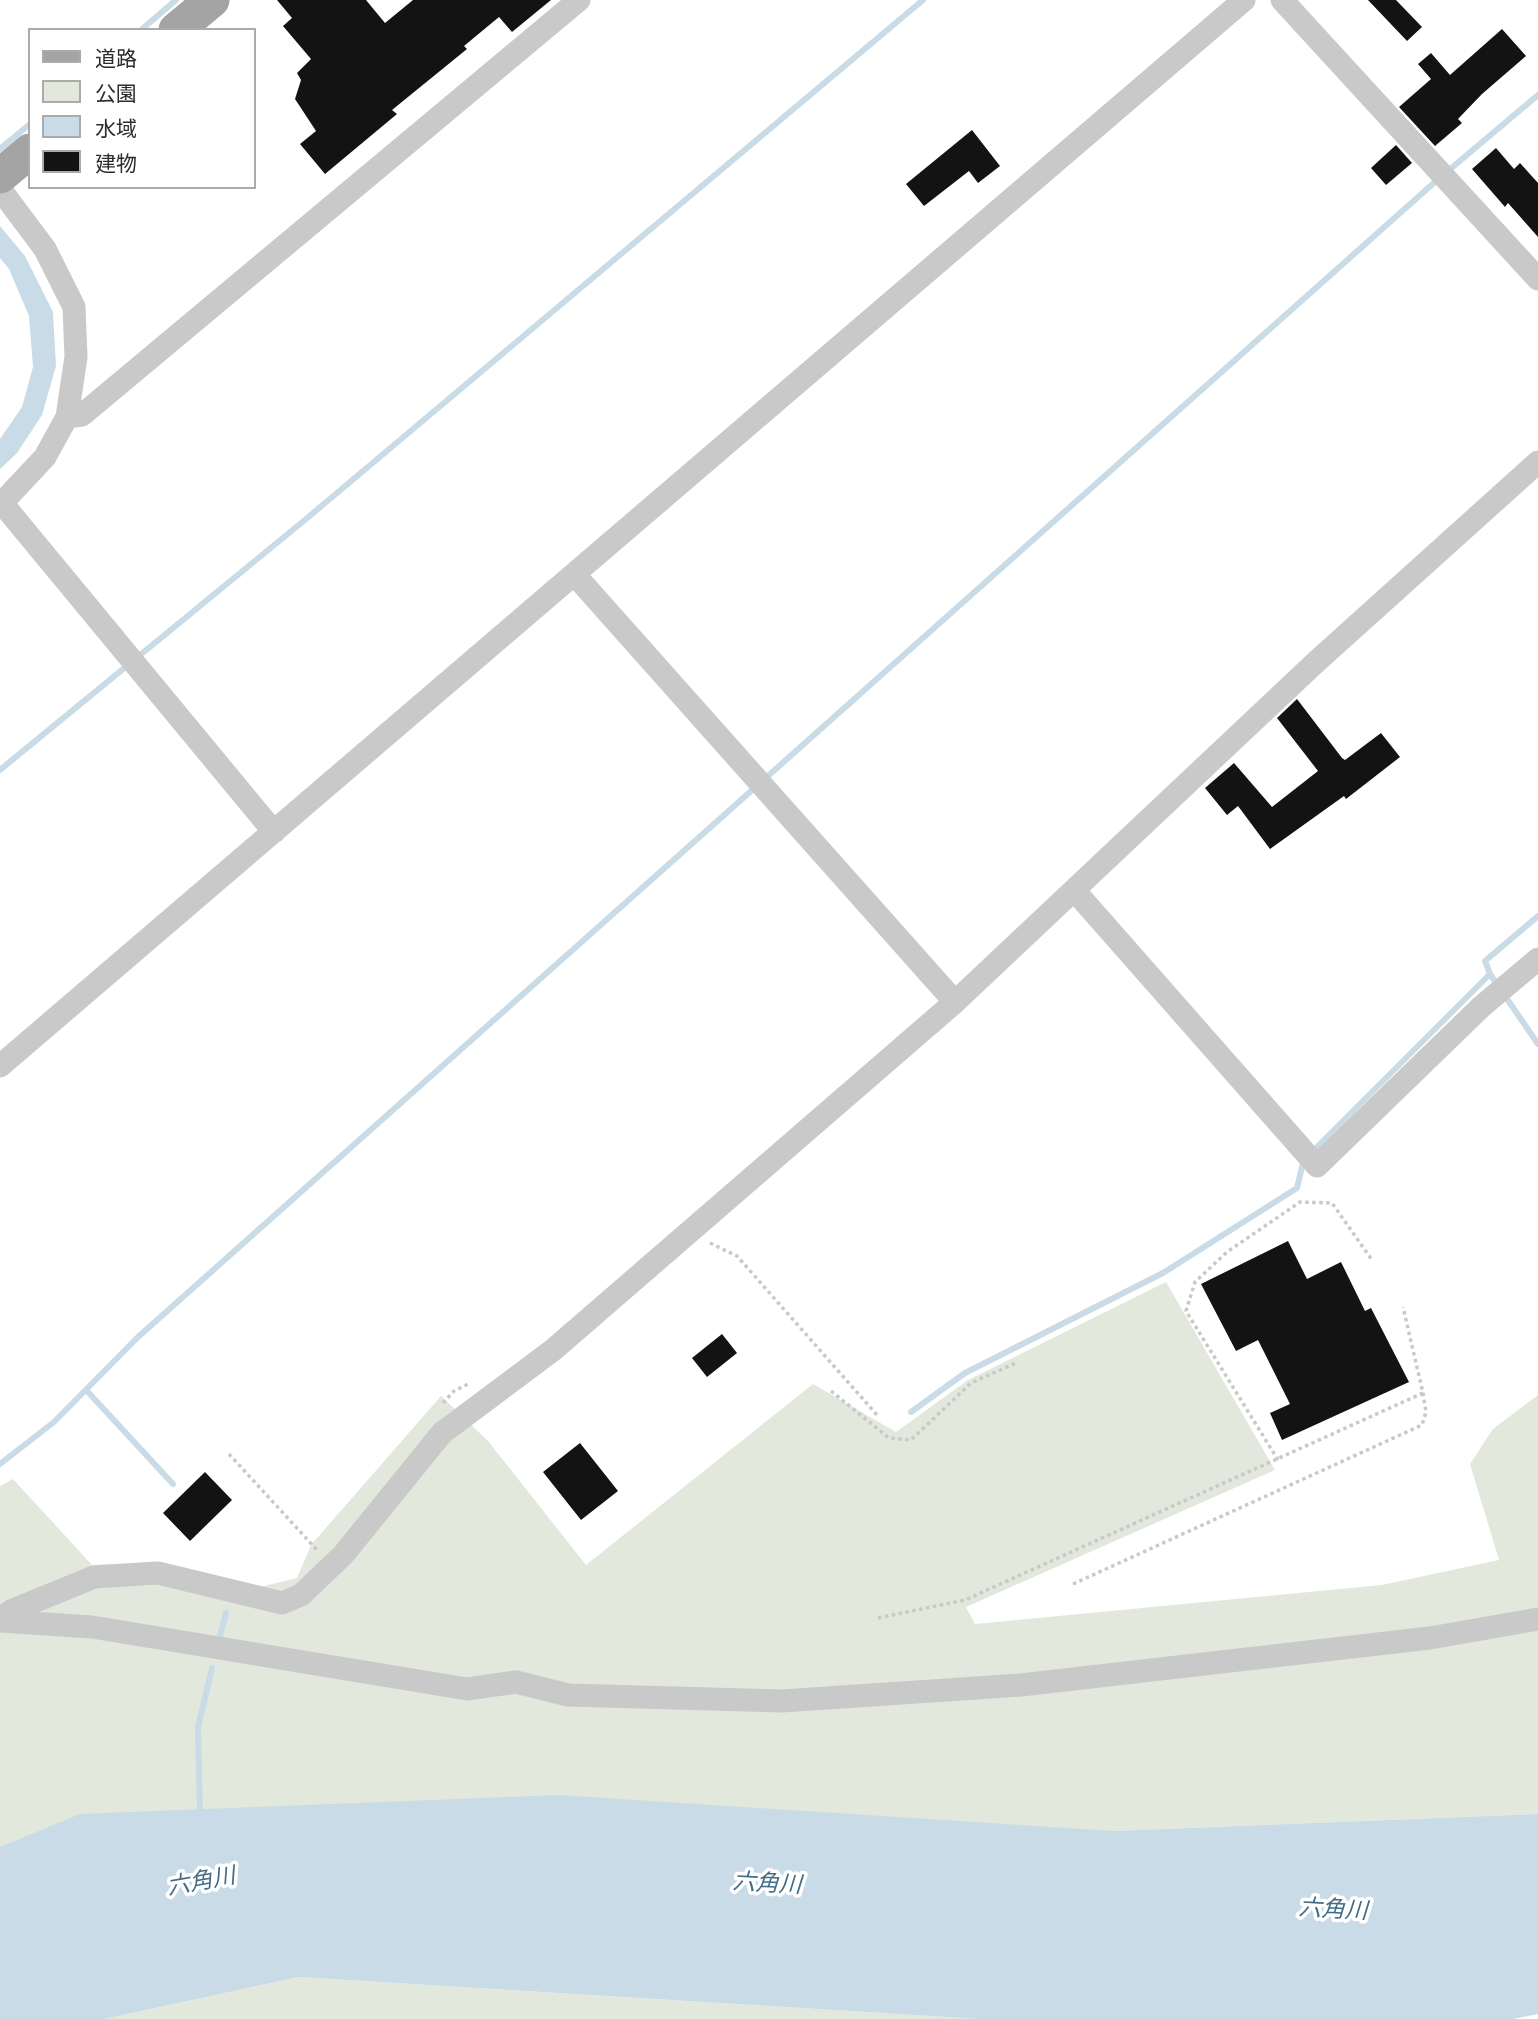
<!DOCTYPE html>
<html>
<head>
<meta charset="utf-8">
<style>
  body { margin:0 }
  #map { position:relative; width:1538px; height:2019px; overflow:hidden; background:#fff; font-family:"Noto Sans","Noto Sans JP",sans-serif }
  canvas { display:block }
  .legend { position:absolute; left:28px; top:28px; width:228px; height:161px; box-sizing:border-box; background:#fff; border:2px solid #ababab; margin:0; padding:9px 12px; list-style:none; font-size:21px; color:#2c2c2c }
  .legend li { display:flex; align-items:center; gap:14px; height:35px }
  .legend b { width:35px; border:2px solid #ababab }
</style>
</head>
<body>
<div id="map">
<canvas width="1538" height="2019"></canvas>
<ul class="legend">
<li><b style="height:9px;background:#a4a4a4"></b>道路</li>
<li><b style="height:19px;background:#e2e8db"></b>公園</li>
<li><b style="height:19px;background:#c8dbe7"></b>水域</li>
<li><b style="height:19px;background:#131313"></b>建物</li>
</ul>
</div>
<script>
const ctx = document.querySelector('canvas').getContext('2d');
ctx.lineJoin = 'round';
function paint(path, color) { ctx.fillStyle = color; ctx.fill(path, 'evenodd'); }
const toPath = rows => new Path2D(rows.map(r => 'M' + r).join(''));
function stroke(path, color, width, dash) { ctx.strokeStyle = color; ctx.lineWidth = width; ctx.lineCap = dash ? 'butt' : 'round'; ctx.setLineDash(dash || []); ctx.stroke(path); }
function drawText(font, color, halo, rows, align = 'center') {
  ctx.font = font + ' "Noto Sans","Noto Sans JP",sans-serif'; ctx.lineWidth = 7; ctx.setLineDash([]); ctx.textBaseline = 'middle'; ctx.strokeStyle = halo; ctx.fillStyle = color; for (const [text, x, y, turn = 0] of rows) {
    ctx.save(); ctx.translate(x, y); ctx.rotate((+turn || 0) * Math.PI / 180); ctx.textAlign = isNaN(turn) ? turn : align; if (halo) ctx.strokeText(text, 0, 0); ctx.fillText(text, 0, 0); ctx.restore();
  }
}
paint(toPath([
  [1166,1282,1275,1470,966,1607,975,1624,1382,1585,1499,1560,1470,1464,1493,1429,1538,1395,1538,1814,1113,1831,0,1847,0,1486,13,1479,92,1565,157,1562,256,1588,297,1578,311,1545,441,1396,488,1441,586,1565,813,1384,896,1432,968,1380],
  [299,1977,979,2019,104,2019]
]), '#e2e8db');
paint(toPath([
  [0,226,25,256,53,312,56,366,42,415,17,453,0,469,0,439,22,407,33,367,29,316,9,269,0,258],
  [558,1795,1113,1831,1538,1814,1538,2014,1513,2019,979,2019,299,1977,104,2019,0,2019,0,1847,80,1814]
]), '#c8dbe7');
stroke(toPath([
  [141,30,176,0],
  [0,149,30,124],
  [0,770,306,519,923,0],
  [1538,916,1485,961,1490,974,1538,1044],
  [1312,1152,1490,974],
  [87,1391,173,1484],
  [911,1412,965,1373,1163,1273,1297,1188,1304,1159],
  [0,1464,54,1422,138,1337,1436,181,1538,95],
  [220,1636,226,1613],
  [200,1815,198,1727,212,1668]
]), '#c8dbe7', 6);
paint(toPath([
  [277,0,366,0,385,23,413,0,551,0,512,32,499,17,464,46,467,49,392,110,397,114,325,174,300,144,316,131,295,99,301,80,297,73,311,59,283,26,292,18],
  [1368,0,1396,0,1422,27,1407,41],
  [1502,29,1526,56,1482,94,1458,119,1462,123,1435,146,1399,107,1431,79,1418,64,1431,53,1450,75],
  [972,130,1000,166,978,183,969,171,924,206,906,184],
  [1396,145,1412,163,1386,185,1371,168],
  [1496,148,1514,169,1520,163,1538,183,1538,237,1508,203,1505,207,1472,169],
  [1297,699,1342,758,1345,760,1381,733,1400,757,1346,799,1344,796,1270,849,1238,806,1227,815,1205,788,1234,763,1272,807,1318,771,1277,718],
  [1288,1241,1307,1279,1341,1262,1365,1311,1371,1308,1409,1382,1282,1440,1270,1413,1290,1404,1258,1340,1236,1351,1201,1284],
  [722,1334,737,1353,707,1377,692,1358],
  [580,1443,618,1491,581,1520,543,1472],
  [205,1472,232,1500,190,1541,163,1513]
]), '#131313');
stroke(toPath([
  [710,1243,737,1256,877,1415],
  [831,1391,889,1438,911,1440,971,1383,1018,1362],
  [443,1403,454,1391,470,1383],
  [229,1454,317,1550],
  [1278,1460,1186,1311,1195,1282,1227,1252,1300,1202,1332,1203,1372,1260],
  [1073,1584,1422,1425,1426,1412,1423,1393],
  [878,1618,965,1600,1423,1393,1403,1307]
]), '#c9c9c9', 3.5, [3.5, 3.5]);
stroke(toPath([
  [1282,0,1538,279],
  [0,189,45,249,74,307,76,357,67,417],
  [575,575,955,1002],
  [274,832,2,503,45,457,67,417,82,415,579,0],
  [1074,890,1317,1166,1481,1007,1538,959],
  [0,1066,1244,0],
  [0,1619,11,1611,94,1577,158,1573,282,1603,301,1595,343,1555,442,1433,553,1350,955,1002,1316,662,1538,462],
  [0,1621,92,1627,467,1689,516,1682,568,1695,782,1701,1021,1685,1430,1638,1538,1619]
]), '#c9c9c9', 23);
stroke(toPath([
  [176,30,212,0],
  [0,176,30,151]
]), '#a4a4a4', 35);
drawText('italic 23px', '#436c85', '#fff', [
  ["六角川",201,1882,-10],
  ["六角川",767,1884,3],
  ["六角川",1333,1910,3]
]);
</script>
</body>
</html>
